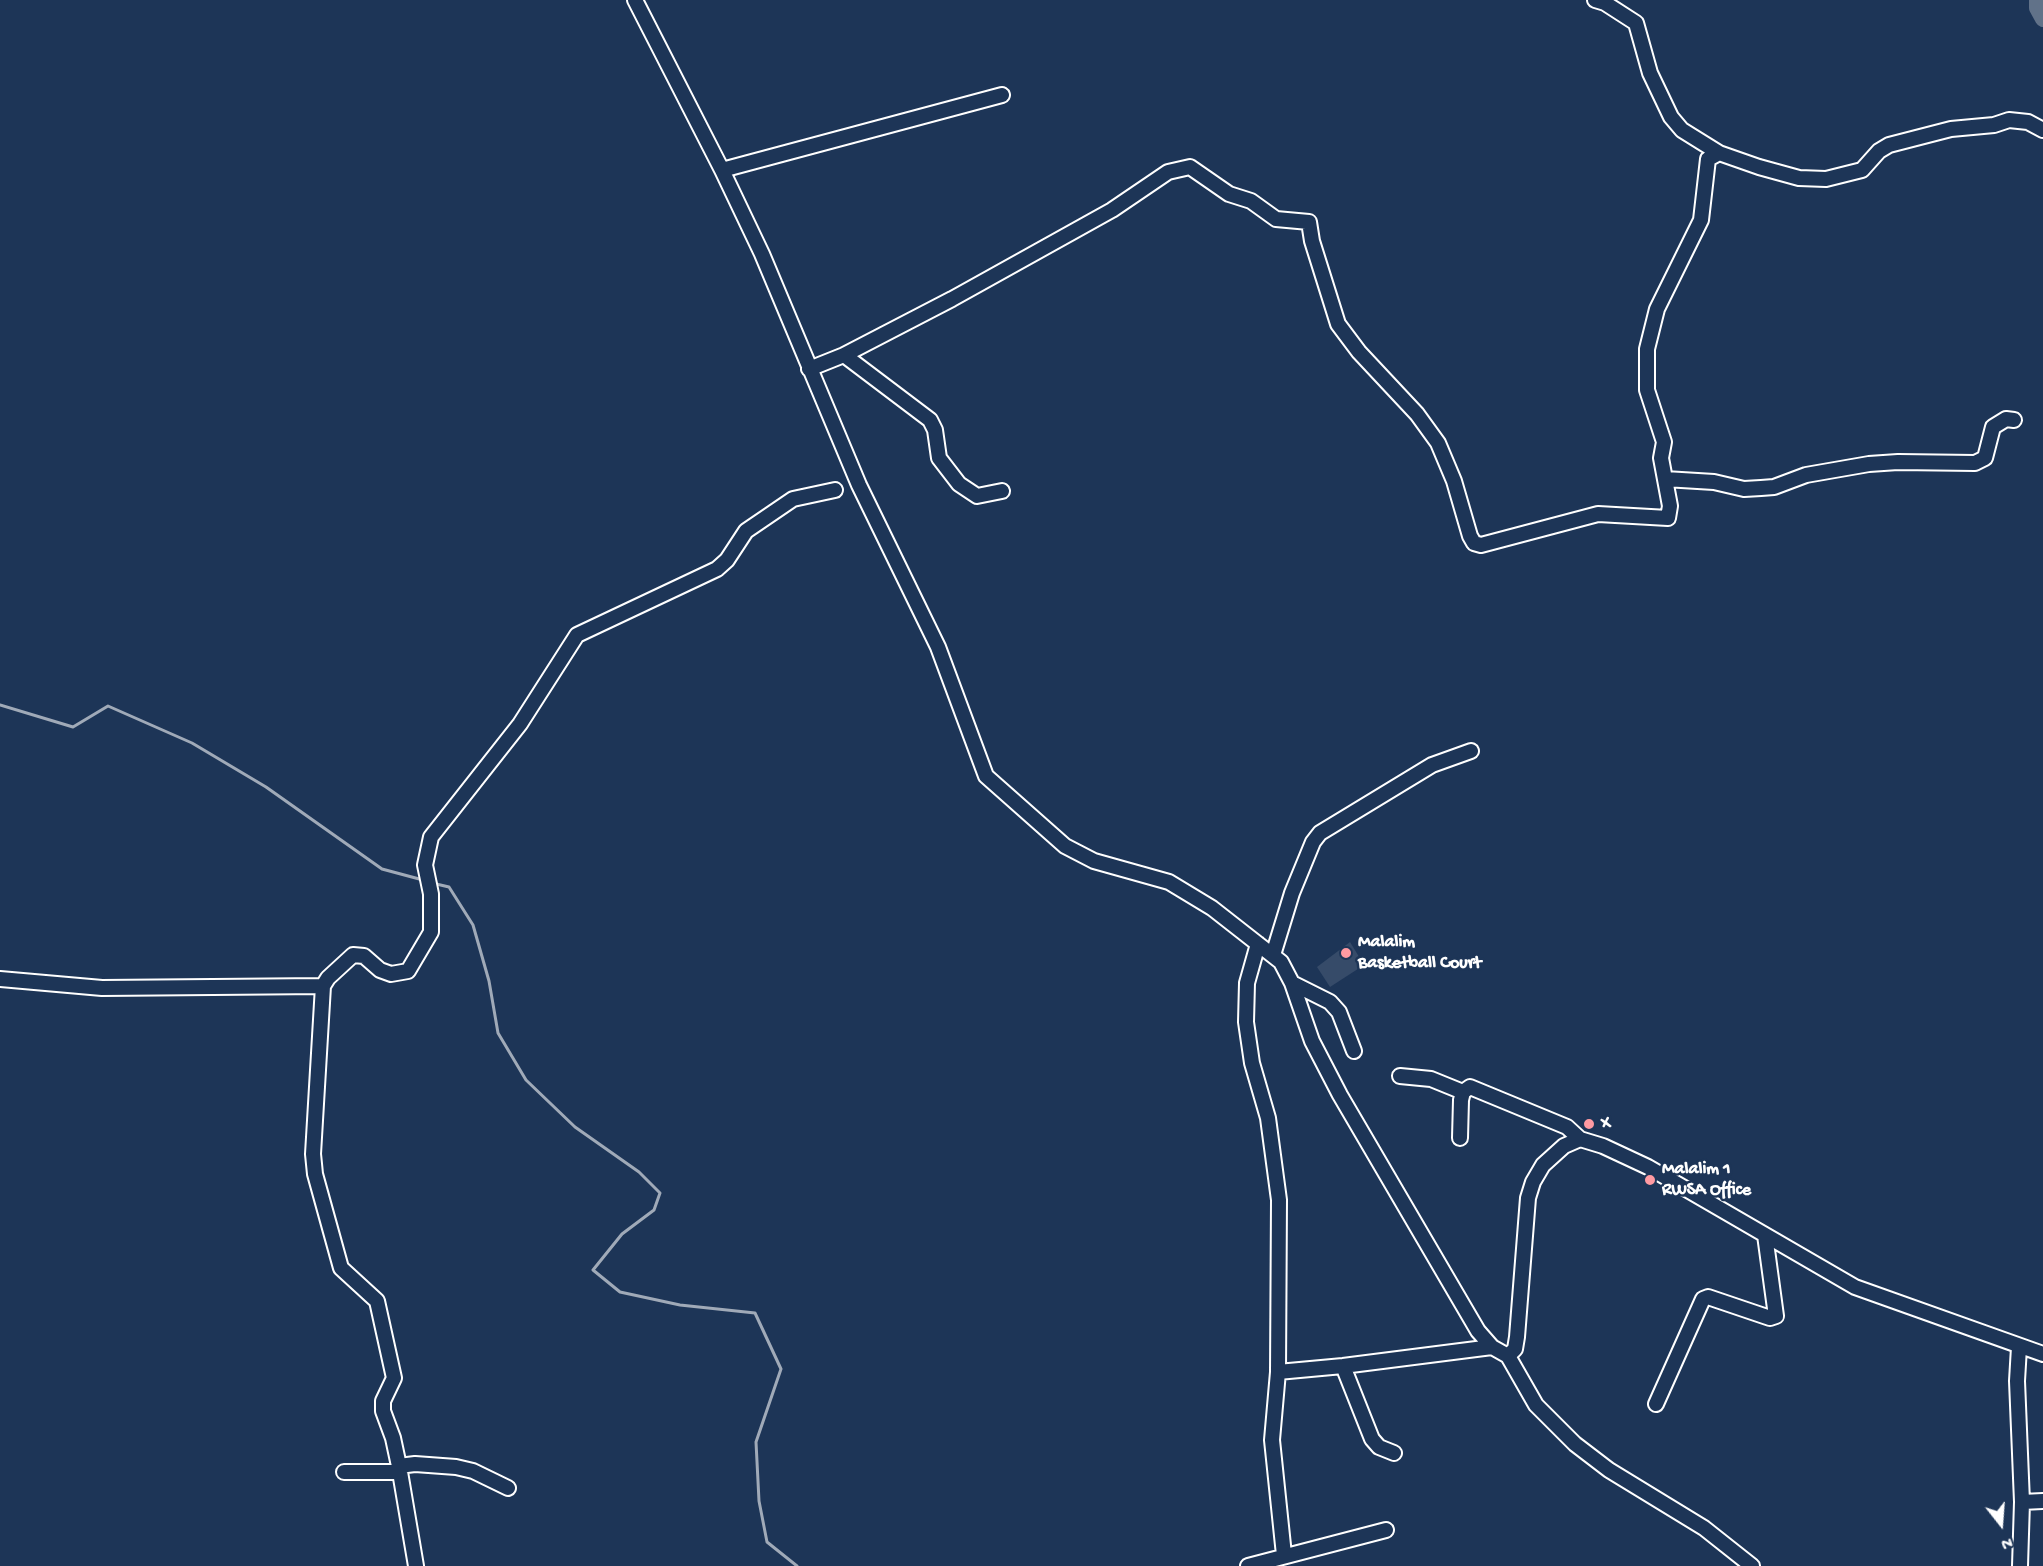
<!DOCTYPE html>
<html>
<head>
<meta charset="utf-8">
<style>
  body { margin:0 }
  #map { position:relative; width:2043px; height:1566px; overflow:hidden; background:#1d3557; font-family:"Gochi Hand",sans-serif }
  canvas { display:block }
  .north { position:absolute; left:1971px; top:1494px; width:60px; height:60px; -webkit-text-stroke:4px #1d3557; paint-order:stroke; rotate:163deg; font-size:16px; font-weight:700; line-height:24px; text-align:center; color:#fff }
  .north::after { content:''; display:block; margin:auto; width:21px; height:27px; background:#fff; clip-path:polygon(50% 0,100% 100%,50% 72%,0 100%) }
</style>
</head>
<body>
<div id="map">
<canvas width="2043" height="1566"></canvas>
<div class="north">N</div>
</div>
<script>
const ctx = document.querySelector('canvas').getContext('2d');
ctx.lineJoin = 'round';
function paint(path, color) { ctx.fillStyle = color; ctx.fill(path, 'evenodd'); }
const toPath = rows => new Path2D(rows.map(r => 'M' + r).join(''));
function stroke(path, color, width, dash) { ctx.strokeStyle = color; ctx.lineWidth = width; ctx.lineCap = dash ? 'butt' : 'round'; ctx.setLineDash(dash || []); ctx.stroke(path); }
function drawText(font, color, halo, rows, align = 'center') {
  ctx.font = font + ' "Gochi Hand",sans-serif'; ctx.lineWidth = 5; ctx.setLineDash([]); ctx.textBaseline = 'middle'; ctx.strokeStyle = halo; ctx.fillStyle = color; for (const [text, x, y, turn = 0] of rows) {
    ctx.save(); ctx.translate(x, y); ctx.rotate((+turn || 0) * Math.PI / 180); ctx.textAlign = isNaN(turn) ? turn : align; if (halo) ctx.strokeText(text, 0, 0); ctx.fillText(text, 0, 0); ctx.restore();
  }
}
paint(toPath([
  [1350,942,1364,965,1330,987,1317,967]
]), '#364b69');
stroke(toPath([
  [0,705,73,727,108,706,192,743,266,787,382,869,423,880],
  [432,883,449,887,473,925,489,981,498,1033,526,1080,575,1127,639,1172,660,1193,654,1210,622,1234,593,1270,620,1292,680,1305,755,1313,781,1369,756,1442,759,1501,767,1542,797,1566]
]), '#a0aab8', 3);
stroke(toPath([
  [2037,0,2037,8,2043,19]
]), '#617289', 16);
const minor = toPath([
  [635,0,722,170,762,254,859,485,938,647,986,776,1065,846,1094,861,1169,882,1212,908,1281,962,1292,983,1312,1041,1340,1095,1478,1331,1492,1347,1508,1356],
  [1595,0,1605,3,1636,23,1650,73,1671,117,1682,130,1719,153,1759,167,1799,178,1826,179,1862,170,1879,151,1889,145,1951,129,1994,125,2009,120,2028,122,2043,130],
  [722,170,1002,95],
  [844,355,930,420,935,430,939,458,959,484,977,496,1002,491],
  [809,369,844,355,952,299,1112,210,1168,172,1190,167,1229,194,1251,201,1276,219,1309,222,1312,241,1338,324,1359,352,1417,414,1438,443,1454,481,1470,536,1474,543,1481,545,1598,514,1668,518,1670,506,1661,458,1664,442,1647,390,1647,349,1657,309,1701,220,1708,159,1719,153],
  [1665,479,1714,482,1744,489,1761,488,1774,487,1806,475,1869,464,1898,462,1975,463,1985,458,1993,427,2006,419,2014,420],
  [1258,944,1247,983,1246,1022,1252,1063,1268,1118,1279,1200,1278,1372,1272,1440,1284,1555],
  [1273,955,1292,893,1313,842,1320,833,1432,765,1471,751],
  [0,979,102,988,323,986],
  [1292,983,1330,1002,1339,1012,1354,1051],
  [1400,1076,1431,1079,1463,1092],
  [1460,1138,1461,1100,1463,1092,1470,1087,1567,1127,1580,1139],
  [2019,1347,2017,1381,2022,1502,2020,1566],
  [1343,1366,1372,1439,1379,1447,1394,1453],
  [1278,1372,1343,1366,1492,1347],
  [1656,1404,1703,1299,1708,1297,1770,1318,1776,1316,1765,1235],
  [399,1466,415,1464,456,1467,473,1471,508,1488],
  [344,1472,400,1472],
  [2022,1502,2043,1501],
  [416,1566,399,1466,393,1438,383,1411,383,1401,394,1378,377,1301,341,1268,315,1174,313,1154,323,986,328,978,353,955,364,956,380,970,391,974,408,971,431,932,431,894,425,865,431,837,520,724,577,635,717,569,727,560,746,531,793,499,835,490],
  [1248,1566,1386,1530],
  [1752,1566,1704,1528,1609,1470,1575,1444,1536,1405,1508,1356,1515,1349,1517,1337,1528,1198,1533,1182,1543,1165,1564,1146,1580,1139,1603,1146,1648,1167,1855,1287,2043,1354]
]);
stroke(minor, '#fff', 18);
stroke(minor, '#1d3557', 14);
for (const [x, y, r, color] of [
  [1346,953,6,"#ff9aa2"],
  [1589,1124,6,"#ff9aa2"],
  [1650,1180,6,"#ff9aa2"]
]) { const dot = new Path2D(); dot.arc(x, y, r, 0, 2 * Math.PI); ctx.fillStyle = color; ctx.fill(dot); stroke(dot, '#1d3557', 2); }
drawText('bold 18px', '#fff', '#1d3557', [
  ["Malalim",1358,943],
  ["Basketball Court",1358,964],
  ["X",1601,1124],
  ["Malalim 1",1662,1170],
  ["RWSA Office",1662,1191]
], 'left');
</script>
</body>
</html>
